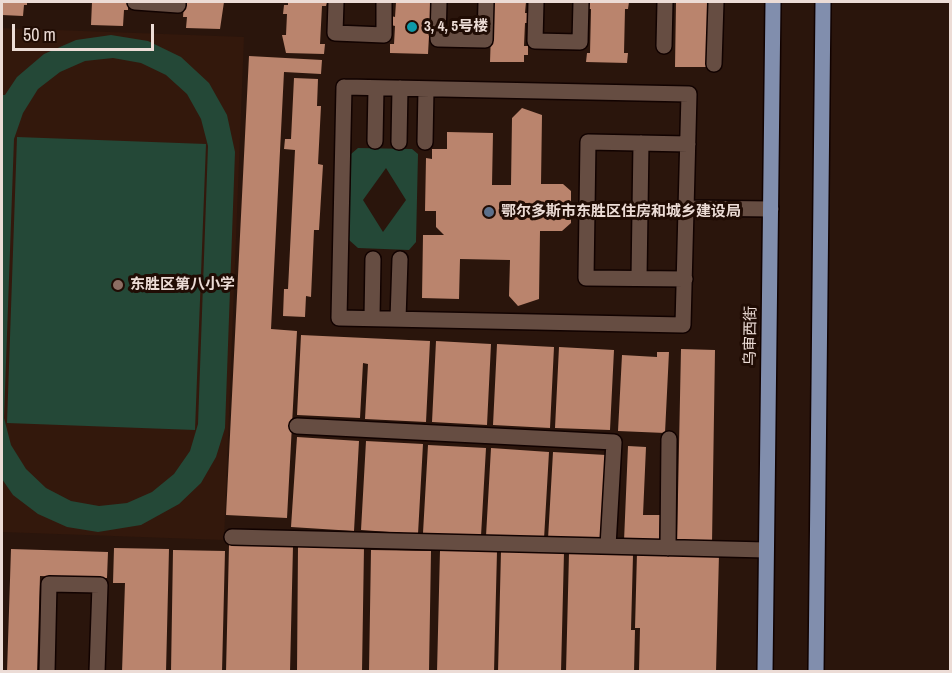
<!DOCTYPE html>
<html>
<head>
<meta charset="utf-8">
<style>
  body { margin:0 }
  #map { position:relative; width:952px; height:673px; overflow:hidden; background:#2a150c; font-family:"Archivo Narrow",sans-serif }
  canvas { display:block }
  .frame { position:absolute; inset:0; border:3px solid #ecdcd6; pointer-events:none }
  .scale { position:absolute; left:12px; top:24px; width:142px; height:27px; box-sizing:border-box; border:3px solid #ecdcd6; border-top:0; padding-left:8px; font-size:18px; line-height:21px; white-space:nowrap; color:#ecdcd6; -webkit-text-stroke:4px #200c04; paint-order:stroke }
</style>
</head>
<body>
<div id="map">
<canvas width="952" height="673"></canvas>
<div class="frame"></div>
<div class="scale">50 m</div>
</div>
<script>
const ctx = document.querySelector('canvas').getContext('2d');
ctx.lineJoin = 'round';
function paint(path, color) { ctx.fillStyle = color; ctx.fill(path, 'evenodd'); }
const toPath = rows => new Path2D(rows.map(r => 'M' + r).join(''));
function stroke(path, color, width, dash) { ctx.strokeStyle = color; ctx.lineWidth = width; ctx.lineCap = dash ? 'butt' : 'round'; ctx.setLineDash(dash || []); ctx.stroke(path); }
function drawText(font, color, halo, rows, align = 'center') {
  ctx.font = font + ' "Archivo Narrow","Noto Sans SC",sans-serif'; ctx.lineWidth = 6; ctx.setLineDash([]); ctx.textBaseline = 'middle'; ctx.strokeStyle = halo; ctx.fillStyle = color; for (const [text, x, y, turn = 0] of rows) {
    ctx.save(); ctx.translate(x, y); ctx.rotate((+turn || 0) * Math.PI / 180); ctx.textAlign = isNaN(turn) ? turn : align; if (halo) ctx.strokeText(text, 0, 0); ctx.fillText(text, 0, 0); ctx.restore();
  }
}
paint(toPath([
  [2,28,244,37,224,540,2,532]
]), '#33180c');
paint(toPath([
  [111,35,148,41,181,57,209,83,227,115,235,152,225,428,216,457,201,483,179,504,141,525,98,532,67,527,38,514,13,495,2,479,2,95,5,95,17,77,44,54,76,40],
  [113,58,141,63,166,75,187,94,201,119,208,146,198,424,190,451,174,474,152,492,127,503,99,506,71,501,46,488,26,469,11,445,4,418,14,139,23,113,38,89,60,72,85,61],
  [17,137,206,144,195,430,7,423],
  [358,148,412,149,418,154,416,242,409,250,358,248,349,240,351,154],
  [386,168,406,200,383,232,363,200]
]), '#244837');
paint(toPath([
  [2,2,27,2,27,5,24,5,23,16,2,15],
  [92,2,128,2,128,10,124,10,123,26,91,25],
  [187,2,224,2,220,29,186,28,187,17,183,17,184,4],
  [288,2,327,2,326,6,322,6,320,44,325,44,324,54,286,53,282,35,286,35,287,14,283,14,284,5,288,5],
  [396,2,434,2,433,19,429,19,429,28,433,28,432,37,429,36,428,54,390,53,390,44,394,44,395,26,391,25,391,16,395,17],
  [492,2,526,2,525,13,529,13,529,23,525,23,524,46,528,46,528,55,524,55,524,62,490,62],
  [588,2,629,2,628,9,625,9,624,53,628,53,627,63,586,62,587,53,590,53,591,9,588,9],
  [676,2,710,3,708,67,675,67],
  [249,56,322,60,321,74,284,72,271,329,297,331,287,518,226,515],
  [294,78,318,79,317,106,321,106,318,164,323,165,319,230,314,230,311,297,306,296,305,317,283,316,284,289,288,289,295,150,284,149,285,139,291,139],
  [522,108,542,115,541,184,563,184,571,191,571,223,562,231,540,231,539,299,518,306,509,296,510,260,460,259,459,299,422,298,423,235,444,235,436,227,436,211,425,211,426,158,432,159,432,149,447,149,447,132,493,133,492,185,511,185,512,118],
  [301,335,430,341,426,422,365,419,368,364,363,363,360,418,297,415],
  [436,341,491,344,487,425,432,422],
  [497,344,554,347,550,428,493,425],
  [559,347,614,350,610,430,555,428],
  [681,349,715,350,712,543,677,543],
  [657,352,669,352,665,433,618,431,622,355,657,357],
  [297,437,359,441,354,531,291,527],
  [366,441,423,444,418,534,361,530],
  [428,445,486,448,481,536,423,533],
  [628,446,646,447,643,515,660,515,659,542,624,541],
  [491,448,549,452,544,539,486,536],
  [553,452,606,455,602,541,548,539],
  [229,545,293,546,290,672,226,672],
  [298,546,364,547,362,672,297,672],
  [114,548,169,549,166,672,122,672,125,583,113,583],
  [11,549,108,552,107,578,40,576,37,672,7,672],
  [173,550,225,551,222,672,171,672],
  [371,550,431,551,429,672,369,672],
  [440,550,497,551,494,672,437,672],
  [501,551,564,552,561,672,498,672],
  [637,552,719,554,716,672,639,672,640,628,635,628],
  [569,553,633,555,631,630,635,630,634,672,566,672]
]), '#ba846d');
const minor = toPath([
  [135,2,178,5,178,2],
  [336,2,335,33,384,35,384,2],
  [439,2,438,39,485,40,486,2],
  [536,2,535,41,580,42,581,2],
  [664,46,665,2],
  [714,64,716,2],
  [344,87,689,94,683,325,339,318,344,87],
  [375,141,376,88],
  [399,142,400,88],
  [425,142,426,89],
  [686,208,771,209],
  [639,278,641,143],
  [685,279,586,278,588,142,688,144],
  [372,318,373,259],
  [398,319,400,259],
  [297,426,614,442,608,546],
  [232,537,766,550],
  [668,548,669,439],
  [47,672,49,584,100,585,97,672]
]);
const major = toPath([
  [765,672,773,2],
  [816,672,823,2]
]);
stroke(minor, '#110200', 18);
stroke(major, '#110200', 18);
stroke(minor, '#664d42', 15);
stroke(major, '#818ead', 15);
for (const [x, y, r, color] of [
  [412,27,6,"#0f9aa8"],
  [489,212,6,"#5c6f8a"],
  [118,285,6,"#8d6e63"]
]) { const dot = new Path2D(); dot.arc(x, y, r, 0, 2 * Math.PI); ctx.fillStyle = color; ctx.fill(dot); stroke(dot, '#200c04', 2); }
drawText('bold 15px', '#ecdcd6', '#200c04', [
  ["3, 4, 5号楼",424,27],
  ["鄂尔多斯市东胜区住房和城乡建设局",501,212],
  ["东胜区第八小学",130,285]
], 'left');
drawText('15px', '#ecdcd6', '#200c04', [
  ["乌审西街",751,336,-89]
]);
</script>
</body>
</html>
